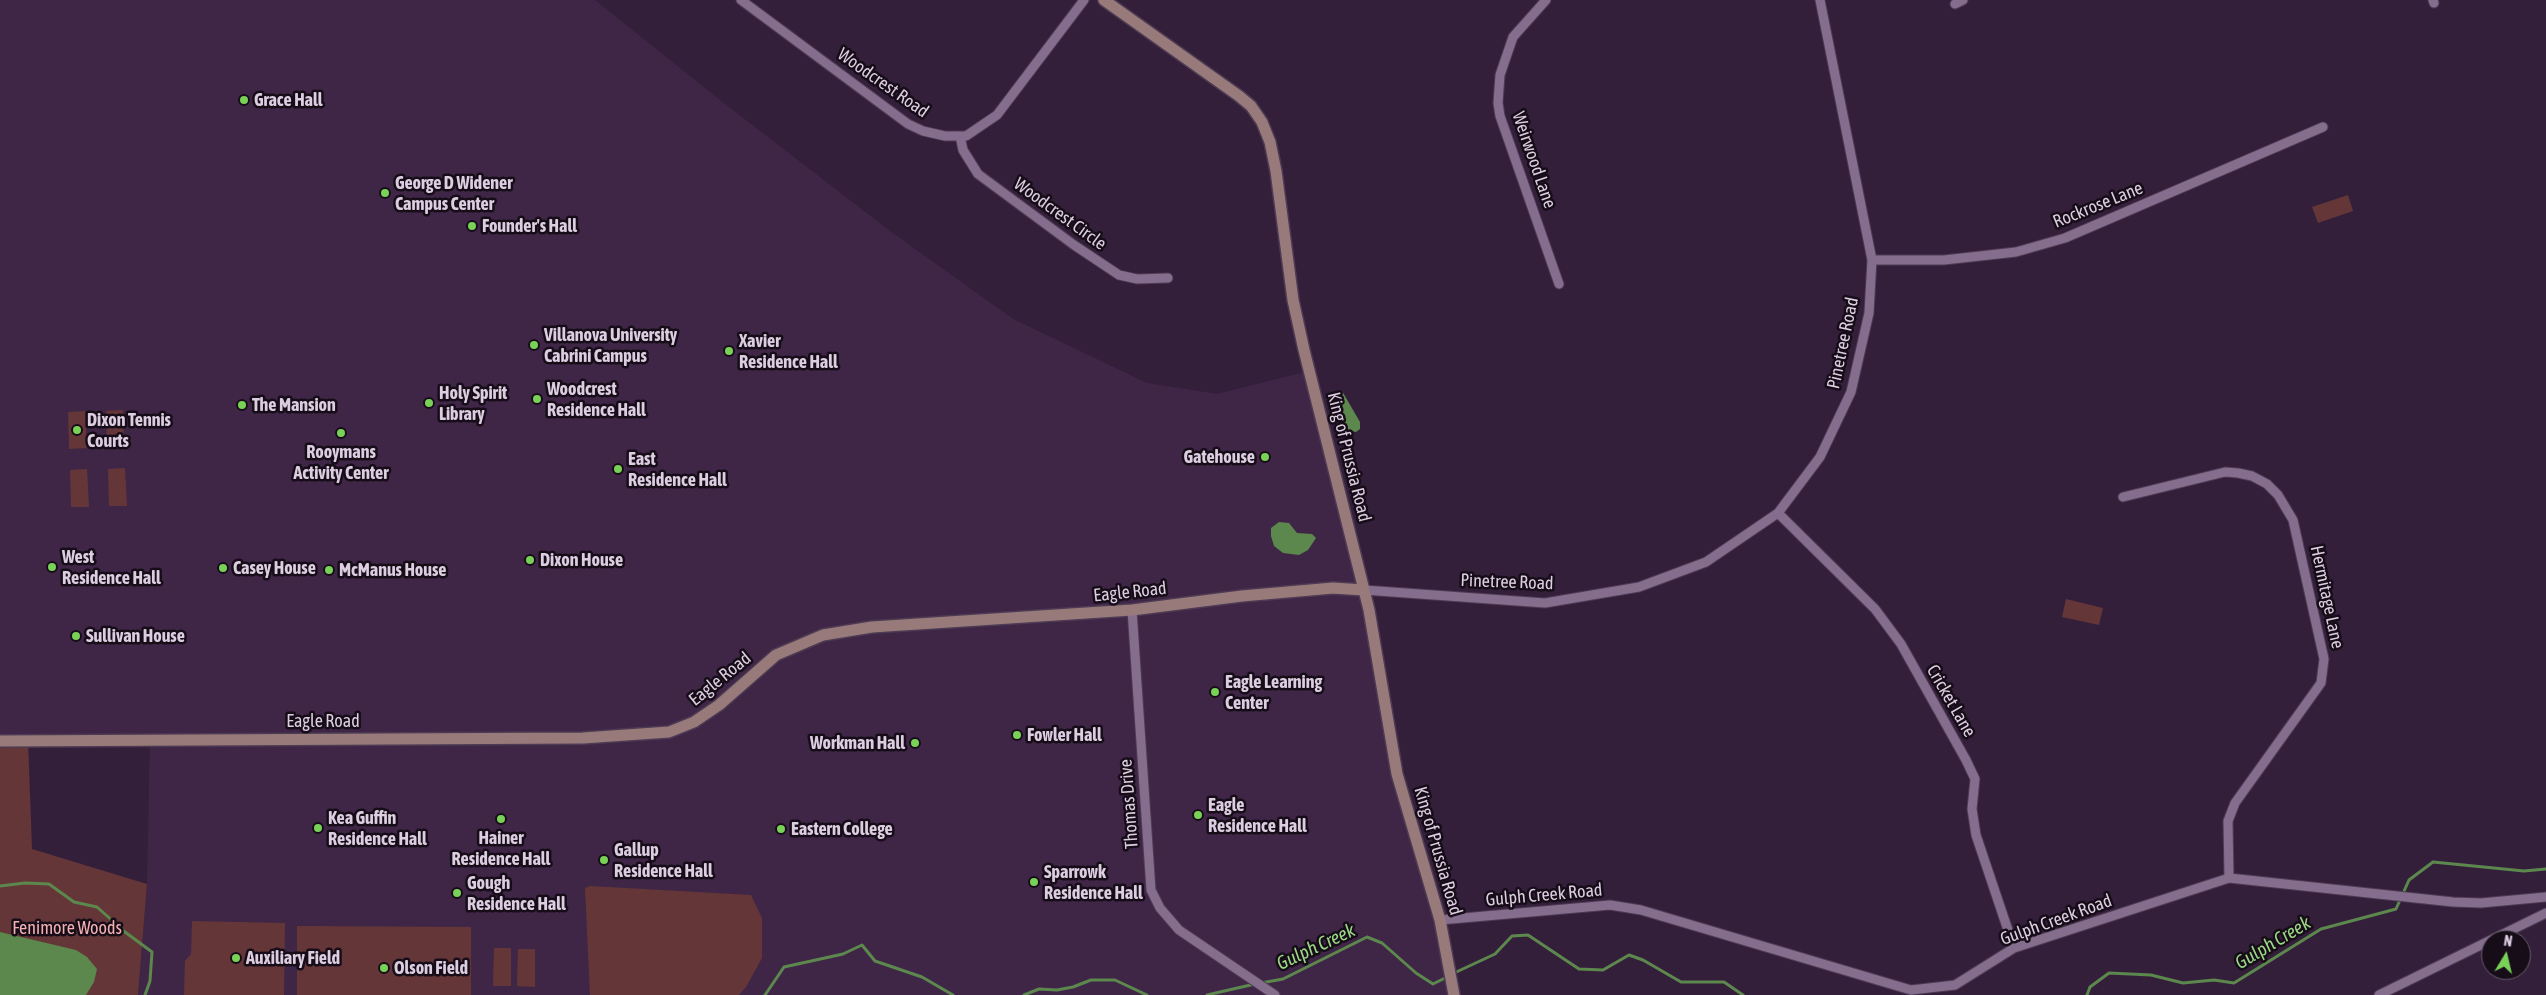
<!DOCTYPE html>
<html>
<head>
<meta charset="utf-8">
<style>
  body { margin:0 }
  #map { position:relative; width:2546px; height:995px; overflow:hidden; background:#341f3b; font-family:"Asap Condensed",sans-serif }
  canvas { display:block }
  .north { position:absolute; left:2481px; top:930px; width:50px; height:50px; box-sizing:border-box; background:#170d19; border:1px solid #665a69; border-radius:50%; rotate:9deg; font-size:14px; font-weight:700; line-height:20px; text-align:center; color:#dccee0 }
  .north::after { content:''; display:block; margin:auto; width:18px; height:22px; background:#79d157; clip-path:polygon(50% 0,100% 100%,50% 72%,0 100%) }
</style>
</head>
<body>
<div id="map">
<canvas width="2546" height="995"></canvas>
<div class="north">N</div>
</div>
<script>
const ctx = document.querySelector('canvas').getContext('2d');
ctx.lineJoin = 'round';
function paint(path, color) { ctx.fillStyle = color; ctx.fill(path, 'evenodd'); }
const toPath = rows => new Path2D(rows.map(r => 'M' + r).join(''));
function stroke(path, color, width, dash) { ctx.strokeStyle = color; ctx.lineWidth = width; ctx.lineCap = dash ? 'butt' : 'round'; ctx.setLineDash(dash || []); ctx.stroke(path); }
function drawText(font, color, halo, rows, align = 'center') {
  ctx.font = font + ' "Asap Condensed",sans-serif'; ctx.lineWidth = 5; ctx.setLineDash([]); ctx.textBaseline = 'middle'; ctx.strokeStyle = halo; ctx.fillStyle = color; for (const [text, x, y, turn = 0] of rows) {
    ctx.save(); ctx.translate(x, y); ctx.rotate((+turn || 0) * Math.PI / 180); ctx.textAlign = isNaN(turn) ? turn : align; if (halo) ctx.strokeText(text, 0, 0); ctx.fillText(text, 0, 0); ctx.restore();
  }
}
paint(toPath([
  [0,0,595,0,725,104,890,231,1013,319,1147,383,1217,394,1309,371,1358,563,1397,774,1454,995,138,995,147,884,150,740,0,741]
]), '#3f2647');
paint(toPath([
  [2348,195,2353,211,2318,223,2312,207],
  [123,410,124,448,107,448,106,411],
  [85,411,87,448,69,449,68,412],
  [125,468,127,506,109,506,108,469],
  [87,469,89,507,71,507,70,470],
  [2066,599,2103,608,2099,625,2062,617],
  [0,741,28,741,32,849,147,884,138,995,0,995],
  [590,886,751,895,762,918,762,958,746,987,739,995,590,995,585,888],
  [192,921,285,923,284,995,184,995,185,961,191,954],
  [297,926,471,927,471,995,297,995],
  [494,948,511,948,511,986,493,986],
  [518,949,535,949,535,987,517,986]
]), '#643638');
paint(toPath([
  [1337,391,1342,391,1360,422,1360,429,1356,432,1347,430,1340,416,1334,398],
  [1279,522,1289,523,1297,533,1312,534,1316,538,1308,550,1299,555,1283,553,1274,546,1271,536,1271,528],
  [0,932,76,950,87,957,97,969,94,982,86,995,0,995]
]), '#5c874d');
stroke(toPath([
  [0,886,25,883,49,884,74,902,97,907,125,932,152,952,150,981,145,995],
  [1452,974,1495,954,1512,936,1528,935,1579,969,1603,970,1629,955,1643,960,1681,982,1724,982,1743,995],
  [1261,983,1283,979,1367,937,1382,943,1416,973,1433,984,1447,977],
  [765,995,784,967,843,954,862,945,875,961,922,977,953,995],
  [1024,995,1039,989,1057,990,1073,987,1091,980,1115,980,1147,995],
  [1207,995,1255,984],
  [2087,995,2090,987,2109,973,2151,975,2183,983,2214,980,2234,983,2321,929,2396,909,2409,880,2433,862,2524,871,2546,869]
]), '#5c874d', 3);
const street = toPath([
  [741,0,908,124,923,131,945,136,966,136,997,115,1084,0],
  [1546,0,1513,37,1500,75,1498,103,1500,116,1559,284],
  [2433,0,2434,3],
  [1955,4,1963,0],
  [960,136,963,150,978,174,1074,245,1119,275,1137,279,1168,278],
  [1872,260,1944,260,2016,252,2065,238,2323,127],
  [2123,497,2225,472,2238,473,2252,476,2267,484,2278,495,2293,520,2324,659,2321,683,2235,803,2228,821,2229,878],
  [1778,513,1875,609,1901,644,1966,760,1975,779,1972,809,1976,835,2014,948],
  [1364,590,1545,603,1639,587,1706,562,1778,513,1820,457,1851,392,1869,313,1872,260,1820,0],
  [1132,610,1151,890,1160,908,1179,930,1275,995],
  [1440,920,1610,905,1641,910,1911,990,1955,985,2014,948,2229,878,2453,902,2481,903,2546,897],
  [2491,940,2546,913],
  [2379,995,2491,940]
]);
const secondary = toPath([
  [1104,0,1239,96,1251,106,1262,122,1270,142,1276,171,1293,300,1304,350,1369,610,1397,774,1440,920,1454,995],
  [0,741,583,738,669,732,694,722,719,705,776,655,823,635,872,627,1132,610,1242,596,1333,588,1364,590]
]);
stroke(street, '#4d3b53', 11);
stroke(secondary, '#4d3b53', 14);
stroke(street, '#856d8d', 9);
stroke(secondary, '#987a7a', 11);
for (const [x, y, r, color] of [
  [244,100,5,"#79d157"],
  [385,193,5,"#79d157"],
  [472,226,5,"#79d157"],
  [534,345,5,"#79d157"],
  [729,351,5,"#79d157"],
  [537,399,5,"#79d157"],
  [429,403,5,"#79d157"],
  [242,405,5,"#79d157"],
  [77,430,5,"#79d157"],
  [341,433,5,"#79d157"],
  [1265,457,5,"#79d157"],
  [618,469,5,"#79d157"],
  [530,560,5,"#79d157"],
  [52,567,5,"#79d157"],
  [223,568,5,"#79d157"],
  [329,570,5,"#79d157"],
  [76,636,5,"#79d157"],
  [1215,692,5,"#79d157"],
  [1017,735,5,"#79d157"],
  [915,743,5,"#79d157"],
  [1198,815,5,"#79d157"],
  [501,819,5,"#79d157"],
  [318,828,5,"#79d157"],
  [781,829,5,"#79d157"],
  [604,860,5,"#79d157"],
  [1034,882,5,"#79d157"],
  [457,893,5,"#79d157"],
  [236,958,5,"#79d157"],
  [384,968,5,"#79d157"]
]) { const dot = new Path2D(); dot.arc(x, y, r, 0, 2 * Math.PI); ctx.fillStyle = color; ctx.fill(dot); stroke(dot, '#170d19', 2); }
drawText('18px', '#dccee0', '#170d19', [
  ["Woodcrest Road",883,83,35],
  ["Weirwood Lane",1534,160,71],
  ["Rockrose Lane",2098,205,-22],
  ["Woodcrest Circle",1060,214,36],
  ["Pinetree Road",1843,343,-78],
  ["King of Prussia Road",1349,457,76],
  ["Pinetree Road",1507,582,2],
  ["Eagle Road",1130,592,-6],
  ["Hermitage Lane",2327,597,78],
  ["Eagle Road",720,679,-39],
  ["Cricket Lane",1951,701,60],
  ["Eagle Road",323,721],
  ["Thomas Drive",1129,804,-94],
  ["King of Prussia Road",1438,851,74],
  ["Gulph Creek Road",1544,895,-5],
  ["Gulph Creek Road",2056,920,-20]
]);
drawText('bold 18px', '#dccee0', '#170d19', [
  ["Grace Hall",254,100],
  ["George D Widener",395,183],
  ["Campus Center",395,204],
  ["Founder's Hall",482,226],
  ["Villanova University",544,335],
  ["Cabrini Campus",544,356],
  ["Xavier",739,341],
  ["Residence Hall",739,362],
  ["Woodcrest",547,389],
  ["Residence Hall",547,410],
  ["Holy Spirit",439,393],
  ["Library",439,414],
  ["The Mansion",252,405],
  ["Dixon Tennis",87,420],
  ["Courts",87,441],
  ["Rooymans",341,452,"center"],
  ["Activity Center",341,473,"center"],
  ["Gatehouse",1255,457,"right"],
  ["East",628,459],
  ["Residence Hall",628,480],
  ["West",62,557],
  ["Residence Hall",62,578],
  ["Dixon House",540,560],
  ["Casey House",233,568],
  ["McManus House",339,570],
  ["Sullivan House",86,636],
  ["Eagle Learning",1225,682],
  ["Center",1225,703],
  ["Fowler Hall",1027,735],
  ["Workman Hall",905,743,"right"],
  ["Eagle",1208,805],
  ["Residence Hall",1208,826],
  ["Kea Guffin",328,818],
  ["Residence Hall",328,839],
  ["Eastern College",791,829],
  ["Hainer",501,838,"center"],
  ["Residence Hall",501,859,"center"],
  ["Gallup",614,850],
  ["Residence Hall",614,871],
  ["Sparrowk",1044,872],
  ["Residence Hall",1044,893],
  ["Gough",467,883],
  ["Residence Hall",467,904],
  ["Auxiliary Field",246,958],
  ["Olson Field",394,968]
], 'left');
drawText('18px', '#f3b1b2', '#170d19', [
  ["Fenimore Woods",67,928]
]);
drawText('italic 19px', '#9bd885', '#170d19', [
  ["Gulph Creek",2273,943,-31],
  ["Gulph Creek",1316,947,-25]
]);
</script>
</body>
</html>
